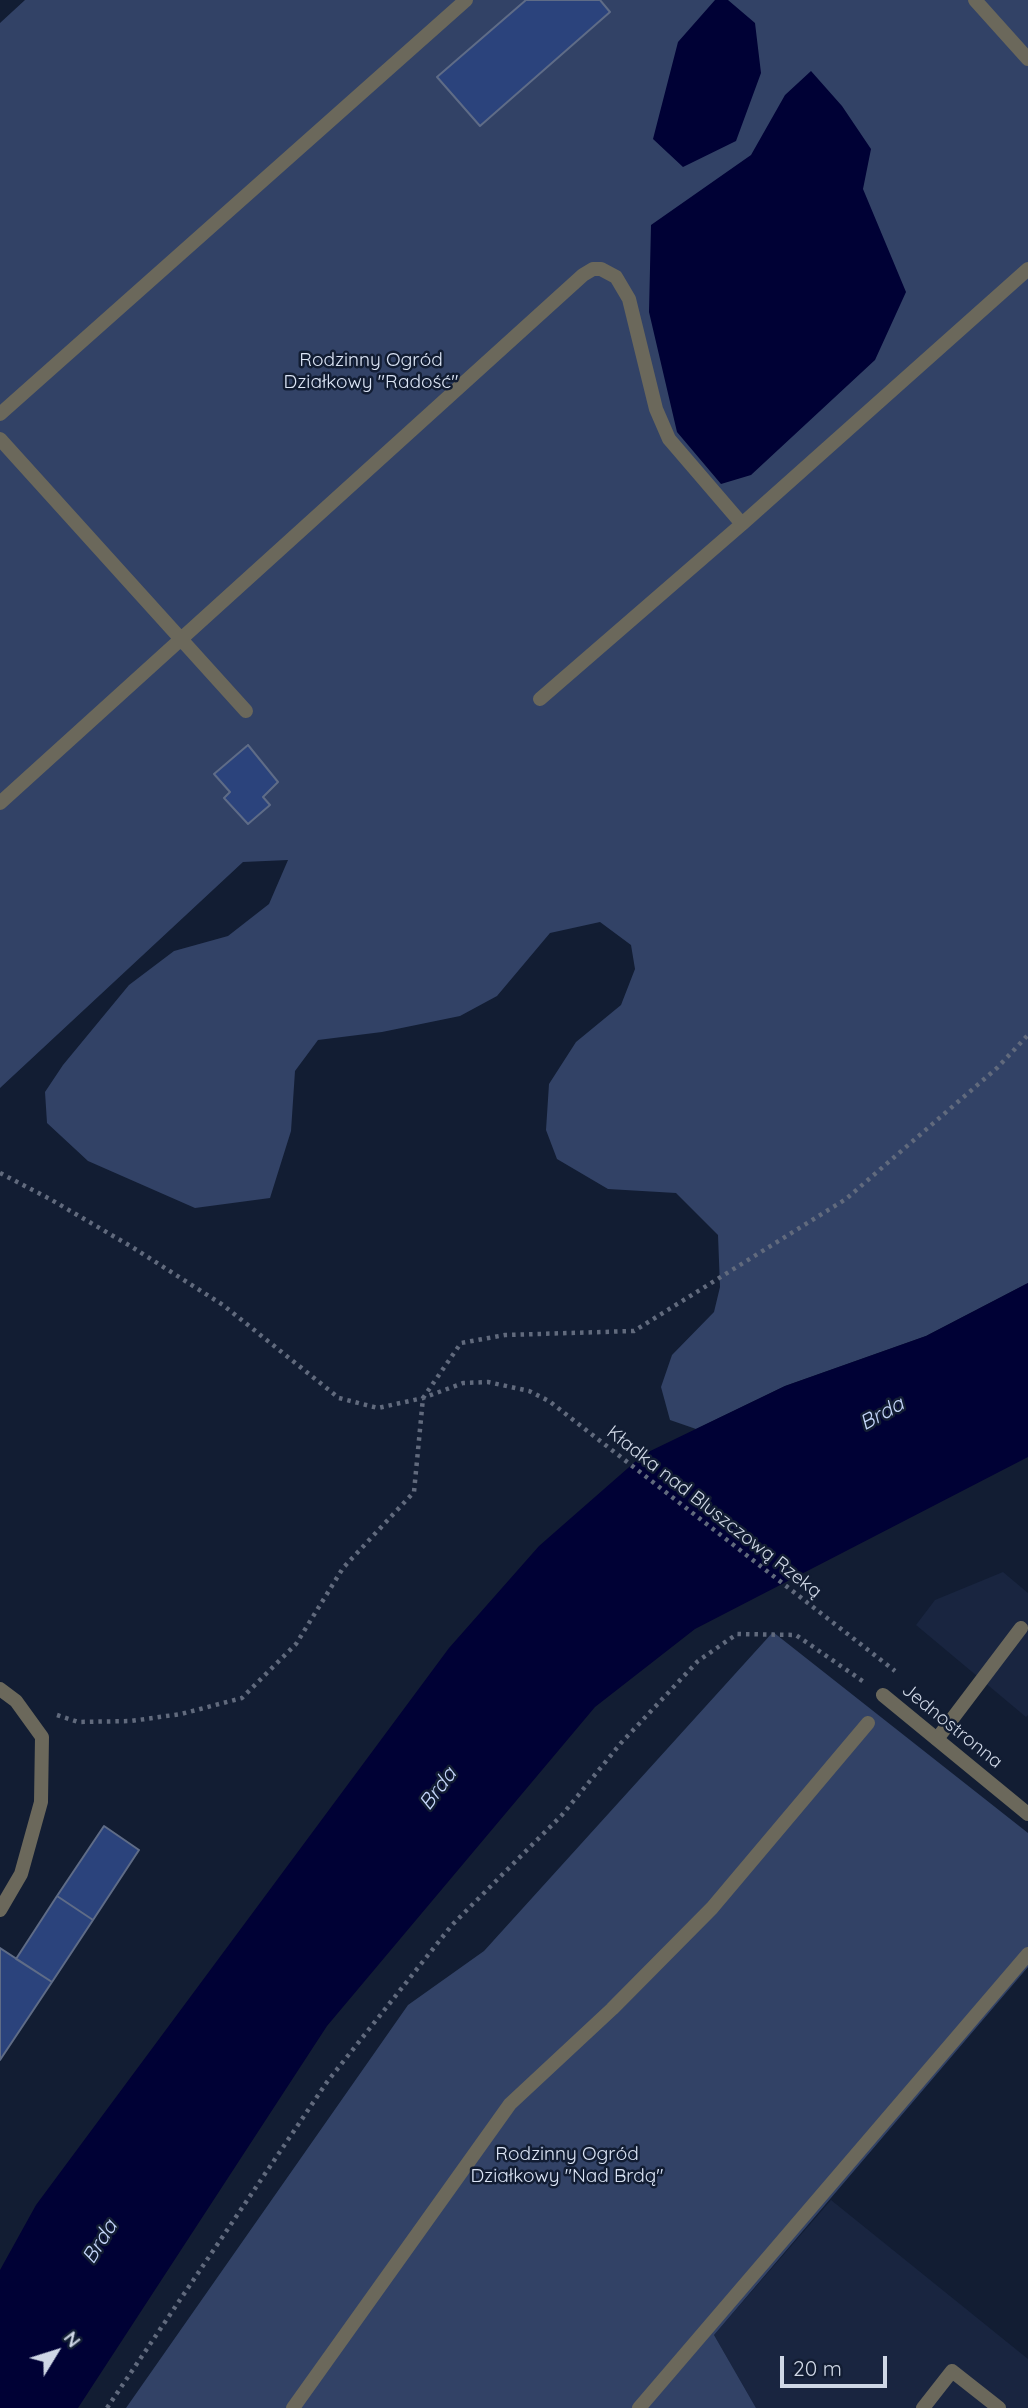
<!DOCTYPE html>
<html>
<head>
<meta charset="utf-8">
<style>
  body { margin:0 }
  #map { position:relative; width:1028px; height:2408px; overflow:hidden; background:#121d33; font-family:Quicksand,sans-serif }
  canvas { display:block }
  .north { position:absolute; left:21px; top:2317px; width:70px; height:70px; -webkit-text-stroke:5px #121d33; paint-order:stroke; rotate:52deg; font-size:19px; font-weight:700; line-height:28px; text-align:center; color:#cfd7e6 }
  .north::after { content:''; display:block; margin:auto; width:24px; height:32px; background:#cfd7e6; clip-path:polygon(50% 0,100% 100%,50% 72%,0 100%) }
  .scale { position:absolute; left:780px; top:2356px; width:107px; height:32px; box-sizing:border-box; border:4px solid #cfd7e6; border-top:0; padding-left:9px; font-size:21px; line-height:24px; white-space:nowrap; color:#cfd7e6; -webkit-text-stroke:5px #121d33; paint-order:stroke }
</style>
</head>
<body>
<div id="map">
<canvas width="1028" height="2408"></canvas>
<div class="north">N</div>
<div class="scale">20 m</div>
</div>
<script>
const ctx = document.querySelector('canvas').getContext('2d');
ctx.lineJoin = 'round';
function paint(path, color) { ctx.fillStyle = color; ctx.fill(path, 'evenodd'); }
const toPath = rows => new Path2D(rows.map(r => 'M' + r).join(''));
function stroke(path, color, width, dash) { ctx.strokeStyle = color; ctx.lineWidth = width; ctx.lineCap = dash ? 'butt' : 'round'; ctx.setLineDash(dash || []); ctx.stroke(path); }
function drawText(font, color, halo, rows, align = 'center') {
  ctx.font = font + ' Quicksand,sans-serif'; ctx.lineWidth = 5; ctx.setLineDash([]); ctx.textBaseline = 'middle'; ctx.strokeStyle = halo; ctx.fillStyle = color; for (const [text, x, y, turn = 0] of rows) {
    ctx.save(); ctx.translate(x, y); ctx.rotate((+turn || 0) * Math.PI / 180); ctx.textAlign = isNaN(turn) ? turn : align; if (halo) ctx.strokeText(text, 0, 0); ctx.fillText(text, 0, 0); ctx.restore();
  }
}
paint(toPath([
  [1003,1572,1028,1593,1028,1715,1026,1717,916,1625,935,1600],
  [831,2200,1028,2359,1028,2408,756,2408,714,2335]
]), '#192540');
paint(toPath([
  [25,0,1028,0,1028,1283,926,1336,785,1386,696,1429,670,1420,661,1387,672,1355,714,1312,720,1287,718,1235,676,1193,608,1189,557,1159,546,1130,549,1084,576,1042,621,1005,635,969,631,945,600,922,550,933,497,996,460,1016,382,1032,318,1040,295,1071,291,1131,270,1198,195,1208,88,1161,47,1123,45,1092,63,1065,129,985,174,951,228,936,269,904,288,860,243,862,0,1088,0,23],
  [773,1632,1028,1833,1028,1967,714,2335,756,2408,126,2408,408,2005,484,1951]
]), '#324266');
paint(toPath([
  [715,0,728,0,755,23,761,73,736,141,683,167,653,139,678,42],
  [811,71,842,106,871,149,863,189,906,292,875,360,751,475,721,484,677,432,649,312,651,225,751,155,785,95],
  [1028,1283,1028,1457,695,1629,595,1707,327,2026,78,2408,0,2408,0,2270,36,2205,449,1648,539,1546,644,1454,785,1386,926,1336]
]), '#000135');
const building = toPath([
  [526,0,600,0,610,12,480,126,437,77,526,0],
  [248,745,278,782,263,797,270,805,248,824,224,798,230,792,214,774,248,745],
  [104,1826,139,1850,93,1920,57,1896,104,1826],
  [57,1896,93,1920,52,1982,16,1959,57,1896],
  [0,1948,52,1982,0,2060,0,1948]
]);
paint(building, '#2b437c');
stroke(building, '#5f6c87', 2);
stroke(toPath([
  [0,1173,50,1199,132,1247,223,1305,339,1398,378,1408,423,1398,463,1383,488,1382,529,1391,549,1401,895,1671],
  [57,1715,78,1722,131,1721,181,1714,242,1698,296,1644,343,1568,414,1492,423,1398,461,1343,505,1335,634,1331,846,1199,997,1068,1028,1035],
  [107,2408,327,2082,452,1925,562,1815,621,1743,698,1661,737,1634,796,1635,864,1682]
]), '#616a7d', 4.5, [3.5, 5]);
stroke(toPath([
  [975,0,1028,59],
  [0,414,466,0],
  [0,439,246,711],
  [540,699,742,524],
  [0,803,583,275,593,269,601,269,616,277,629,299,656,409,669,439,742,524,1028,269],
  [0,1689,16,1701,42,1737,41,1802,21,1874,0,1910],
  [937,1739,1021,1628],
  [293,2408,510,2104,612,2009,712,1908,868,1723],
  [639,2408,1028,1954],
  [923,2408,952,2371,999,2408]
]), '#6b685b', 14);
stroke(toPath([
  [883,1695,1028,1814]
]), '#6b685b', 14);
drawText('19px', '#dce5f6', '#121d33', [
  ["Rodzinny Ogród",371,360],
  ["Działkowy \"Radość\"",371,382],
  ["Rodzinny Ogród",567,2154],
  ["Działkowy \"Nad Brdą\"",567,2176]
]);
drawText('19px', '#cfd7e6', '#121d33', [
  ["Kładka nad Bluszczową Rzeką",714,1512,38],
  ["Jednostronna",952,1726,39]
]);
drawText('italic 21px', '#c4d5f9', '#121d33', [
  ["Brda",882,1414,-29],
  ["Brda",438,1789,-53],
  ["Brda",100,2242,-58]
]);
</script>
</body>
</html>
